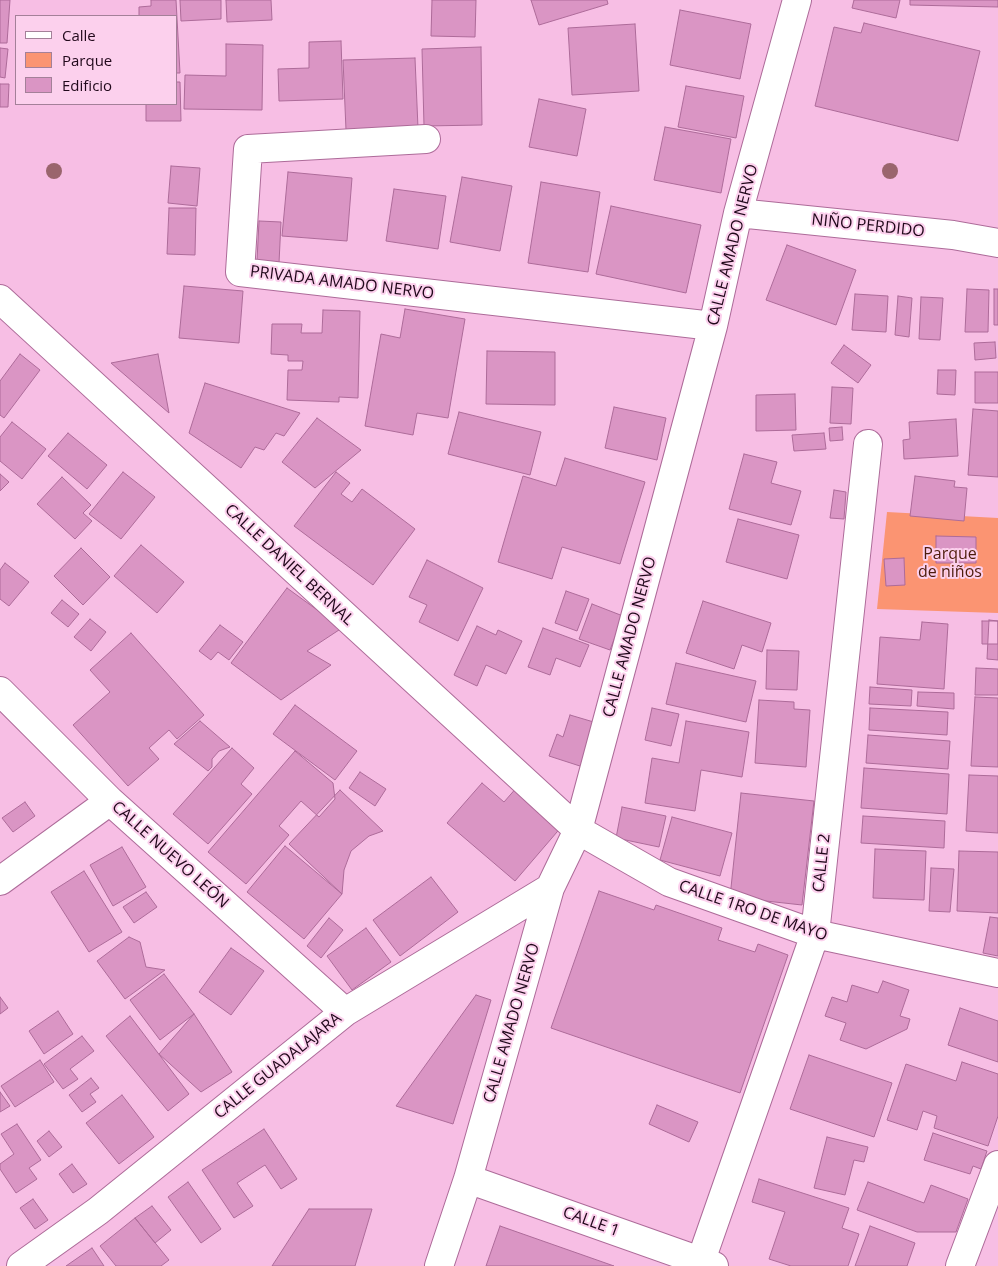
<!DOCTYPE html>
<html>
<head>
<meta charset="utf-8">
<style>
  body { margin:0 }
  #map { position:relative; width:998px; height:1266px; overflow:hidden; background:#f7bee4; font-family:"Open Sans",sans-serif }
  canvas { display:block }
  .legend { position:absolute; left:15px; top:15px; width:162px; height:90px; box-sizing:border-box; background:#fcd0ed; border:1px solid #a48099; margin:0; padding:6px 9px; list-style:none; font-size:15px; color:#21081b }
  .legend li { display:flex; align-items:center; gap:10px; height:25px }
  .legend b { width:25px; border:1px solid #a48099 }
</style>
</head>
<body>
<div id="map">
<canvas width="998" height="1266"></canvas>
<ul class="legend">
<li><b style="height:6px;background:#fff"></b>Calle</li>
<li><b style="height:14px;background:#fb9472"></b>Parque</li>
<li><b style="height:14px;background:#da95c4"></b>Edificio</li>
</ul>
</div>
<script>
const ctx = document.querySelector('canvas').getContext('2d');
ctx.lineJoin = 'round';
function paint(path, color) { ctx.fillStyle = color; ctx.fill(path, 'evenodd'); }
const toPath = rows => new Path2D(rows.map(r => 'M' + r).join(''));
function stroke(path, color, width, dash) { ctx.strokeStyle = color; ctx.lineWidth = width; ctx.lineCap = dash ? 'butt' : 'round'; ctx.setLineDash(dash || []); ctx.stroke(path); }
function drawText(font, color, halo, rows, align = 'center') {
  ctx.font = font + ' "Open Sans",sans-serif'; ctx.lineWidth = 4; ctx.setLineDash([]); ctx.textBaseline = 'middle'; ctx.strokeStyle = halo; ctx.fillStyle = color; for (const [text, x, y, turn = 0] of rows) {
    ctx.save(); ctx.translate(x, y); ctx.rotate((+turn || 0) * Math.PI / 180); ctx.textAlign = isNaN(turn) ? turn : align; if (halo) ctx.strokeText(text, 0, 0); ctx.fillText(text, 0, 0); ctx.restore();
  }
}
paint(toPath([
  [887,512,998,518,998,613,877,609]
]), '#fb9472');
const building = toPath([
  [0,0,10,0,7,43,0,43,0,0],
  [151,0,176,0,180,73,176,73,176,16,139,16,139,7,151,6,151,0],
  [180,0,221,0,221,19,181,21,180,0],
  [226,0,271,0,272,20,227,22,226,0],
  [432,0,476,0,475,37,431,36,432,0],
  [531,0,607,0,608,4,539,25,531,0],
  [854,0,900,0,896,18,852,8,854,0],
  [910,0,998,0,998,7,910,5,910,0],
  [680,10,751,24,740,79,670,65,680,10],
  [864,23,980,51,958,141,815,106,834,27,861,33,864,23],
  [635,24,639,91,572,95,568,28,635,24],
  [341,41,343,99,279,101,278,69,309,68,309,42,341,41],
  [226,44,263,45,262,110,184,109,185,75,226,76,226,44],
  [481,47,482,125,424,126,422,49,481,47],
  [0,48,8,49,5,78,0,77,0,48],
  [415,58,418,128,346,130,343,60,415,58],
  [176,82,180,82,181,121,146,121,146,104,176,104,176,82],
  [0,84,9,84,8,107,0,107,0,84],
  [686,86,744,96,736,138,678,127,686,86],
  [539,99,586,109,577,156,529,147,539,99],
  [665,127,731,139,721,193,654,180,665,127],
  [171,166,200,168,197,206,168,203,171,166],
  [288,172,352,178,347,241,282,236,288,172],
  [462,177,512,186,500,251,450,242,462,177],
  [541,182,600,192,588,272,528,263,541,182],
  [394,189,446,196,438,249,386,241,394,189],
  [611,206,701,225,686,293,596,274,611,206],
  [169,208,196,208,195,255,167,254,169,208],
  [259,221,281,222,279,263,257,261,259,221],
  [787,245,856,270,836,325,766,300,787,245],
  [184,286,243,291,239,343,179,338,184,286],
  [967,289,989,290,988,332,965,332,967,289],
  [994,289,998,289,998,325,994,325,994,289],
  [855,294,888,296,886,332,852,330,855,294],
  [898,296,912,298,909,337,895,335,898,296],
  [921,297,943,298,940,340,919,339,921,297],
  [405,309,465,319,448,418,417,413,413,435,365,426,381,334,400,338,405,309],
  [323,310,360,311,358,398,339,397,339,402,287,400,288,370,302,370,303,361,288,361,288,355,271,354,272,324,302,324,301,333,322,333,323,310],
  [995,342,996,358,975,360,974,343,995,342],
  [844,345,871,365,858,383,831,363,844,345],
  [487,351,555,352,555,405,486,404,487,351],
  [20,354,40,370,4,418,0,415,0,381,20,354],
  [158,354,169,413,111,363,158,354],
  [938,370,956,370,955,395,937,394,938,370],
  [975,372,998,372,998,403,975,403,975,372],
  [205,383,300,413,284,436,276,433,264,450,255,447,241,468,189,433,205,383],
  [832,387,853,388,851,424,830,423,832,387],
  [795,394,796,430,756,431,756,395,795,394],
  [614,407,666,418,657,460,605,448,614,407],
  [973,409,998,411,998,477,968,475,973,409],
  [459,412,541,432,530,475,448,454,459,412],
  [317,418,361,450,315,488,282,462,317,418],
  [956,419,958,456,904,459,903,440,910,439,909,422,956,419],
  [12,422,46,449,22,479,0,461,0,437,12,422],
  [842,427,843,440,830,441,829,428,842,427],
  [68,433,107,465,87,489,48,456,68,433],
  [824,433,826,449,794,451,792,435,824,433],
  [744,454,777,462,771,483,801,491,791,525,729,509,744,454],
  [565,458,645,482,620,564,562,547,552,579,498,562,523,476,556,486,565,458],
  [123,472,155,497,121,539,89,514,123,472],
  [336,472,350,483,341,494,352,502,362,489,415,529,373,585,294,526,336,472],
  [0,474,9,482,0,491,0,474],
  [915,476,955,481,954,487,967,488,964,521,910,516,915,476],
  [62,477,91,505,83,513,92,521,75,539,37,504,62,477],
  [834,490,846,492,844,519,830,518,834,490],
  [738,519,799,535,787,579,726,562,738,519],
  [936,536,976,537,976,563,936,563,936,536],
  [141,545,184,582,157,613,114,576,141,545],
  [81,548,110,577,83,605,54,576,81,548],
  [904,558,905,585,886,586,884,559,904,558],
  [427,560,483,588,458,641,419,622,427,605,409,597,427,560],
  [5,563,29,582,9,606,0,599,0,570,5,563],
  [287,588,342,628,307,651,331,665,281,700,231,663,287,588],
  [566,591,589,599,577,631,555,623,566,591],
  [62,600,79,614,68,627,51,613,62,600],
  [703,601,771,623,762,652,742,645,734,669,686,653,703,601],
  [592,604,623,616,610,650,579,639,592,604],
  [90,619,106,632,91,651,74,637,90,619],
  [989,620,998,621,998,660,987,659,989,620],
  [982,621,998,621,998,644,982,644,982,621],
  [922,622,948,624,944,689,877,684,880,637,920,640,922,622],
  [220,625,243,642,229,660,218,652,211,660,199,651,220,625],
  [477,626,496,635,498,630,522,641,506,674,486,665,477,686,454,675,477,626],
  [543,628,589,645,580,667,556,658,550,675,528,667,543,628],
  [131,633,204,715,177,739,169,730,149,748,159,759,128,786,73,725,110,692,90,670,131,633],
  [767,650,799,651,797,690,766,689,767,650],
  [676,663,756,681,746,722,666,704,676,663],
  [976,668,998,669,998,695,975,695,976,668],
  [870,687,912,690,911,706,869,704,870,687],
  [918,692,954,693,954,709,917,706,918,692],
  [975,697,998,698,998,767,971,766,975,697],
  [759,700,794,702,794,709,810,710,806,767,755,763,759,700],
  [295,705,357,751,335,780,273,734,295,705],
  [652,708,679,714,671,746,645,740,652,708],
  [870,708,948,712,947,735,869,730,870,708],
  [570,715,597,723,583,767,549,756,557,734,563,737,570,715],
  [200,721,230,747,219,751,212,759,212,767,208,771,174,744,200,721],
  [686,721,749,732,742,777,701,770,695,811,645,803,652,758,679,763,686,721],
  [868,735,950,741,948,769,866,763,868,735],
  [232,748,254,768,241,784,252,794,208,844,173,814,232,748],
  [295,751,333,783,335,799,319,817,301,801,279,826,289,835,246,884,208,852,295,751],
  [864,768,949,774,947,814,861,808,864,768],
  [360,772,386,789,375,806,349,788,360,772],
  [969,775,998,776,998,833,966,831,969,775],
  [482,783,504,802,518,786,563,825,515,881,447,823,482,783],
  [340,790,383,831,369,836,351,851,344,870,342,894,289,844,340,790],
  [741,793,814,801,802,905,730,897,741,793],
  [25,802,35,816,13,832,2,818,25,802],
  [622,807,666,816,659,847,616,838,622,807],
  [863,816,945,821,944,848,861,843,863,816],
  [672,817,732,833,720,876,660,860,672,817],
  [285,846,342,894,304,939,247,892,285,846],
  [122,847,146,887,113,906,90,865,122,847],
  [875,849,926,851,924,900,873,898,875,849],
  [959,851,998,852,998,913,957,911,959,851],
  [931,868,954,869,950,912,929,911,931,868],
  [84,871,122,932,89,952,51,892,84,871],
  [431,877,458,912,400,956,373,920,431,877],
  [599,891,654,910,656,905,722,928,718,940,755,952,758,944,788,955,740,1093,551,1028,599,891],
  [146,892,157,907,134,923,123,907,146,892],
  [990,917,998,918,998,956,983,953,990,917],
  [329,918,343,930,321,958,307,946,329,918],
  [366,928,391,962,352,990,327,956,366,928],
  [129,937,140,942,146,967,165,970,125,999,97,961,129,937],
  [231,948,264,971,231,1015,199,992,231,948],
  [164,974,194,1014,160,1040,130,1000,164,974],
  [883,981,909,990,900,1016,910,1019,907,1029,866,1049,840,1040,846,1023,825,1016,832,997,847,1002,852,985,878,993,883,981],
  [476,995,491,1000,453,1124,396,1106,476,995],
  [0,997,8,1008,0,1014,0,997],
  [960,1008,998,1021,998,1062,948,1045,960,1008],
  [58,1011,73,1034,44,1054,29,1031,58,1011],
  [194,1014,232,1072,201,1092,159,1054,194,1014],
  [130,1016,189,1094,168,1111,106,1036,130,1016],
  [82,1036,94,1051,70,1069,78,1079,63,1089,44,1064,82,1036],
  [809,1055,892,1083,874,1137,790,1109,809,1055],
  [40,1060,54,1082,15,1107,1,1086,40,1060],
  [962,1062,998,1074,998,1116,988,1146,934,1128,937,1116,923,1111,917,1130,887,1120,906,1064,956,1081,962,1062],
  [91,1078,99,1088,90,1094,96,1102,82,1112,69,1095,91,1078],
  [0,1092,10,1106,0,1112,0,1092],
  [122,1095,154,1137,119,1164,86,1123,122,1095],
  [657,1105,698,1122,689,1142,649,1124,657,1105],
  [17,1124,41,1160,29,1168,37,1179,16,1193,0,1169,0,1164,14,1154,1,1134,17,1124],
  [264,1129,297,1179,281,1189,265,1165,237,1183,253,1206,234,1218,202,1170,264,1129],
  [49,1131,62,1147,49,1157,37,1141,49,1131],
  [933,1133,987,1151,981,1169,973,1166,970,1174,924,1160,933,1133],
  [827,1137,868,1147,864,1162,854,1160,845,1195,814,1188,827,1137],
  [72,1164,87,1184,73,1193,59,1174,72,1164],
  [759,1179,849,1208,842,1228,859,1234,848,1266,791,1266,769,1259,785,1212,752,1202,759,1179],
  [188,1182,221,1229,201,1243,168,1197,188,1182],
  [868,1182,924,1203,931,1185,968,1199,956,1232,917,1232,857,1210,868,1182],
  [33,1199,48,1220,35,1229,20,1208,33,1199],
  [152,1206,171,1230,155,1243,135,1218,152,1206],
  [309,1209,372,1209,355,1266,272,1266,309,1209],
  [135,1218,169,1260,161,1266,116,1266,100,1246,135,1218],
  [500,1226,614,1266,486,1266,500,1226],
  [870,1226,915,1243,907,1266,855,1266,870,1226],
  [92,1248,104,1266,66,1266,92,1248]
]);
paint(building, '#da95c4');
stroke(building, '#ad6b99', 1);
const minor = toPath([
  [426,139,248,149,240,272,713,326],
  [738,213,953,235,998,243],
  [0,299,578,830,669,882,815,934,998,973],
  [0,691,110,801,345,1012],
  [0,881,110,801],
  [468,1179,714,1266],
  [21,1266,98,1211,345,1012,550,888],
  [439,1266,468,1179,550,888,578,830,713,326,738,213,797,0],
  [699,1266,815,934,868,444],
  [960,1266,998,1165]
]);
stroke(minor, '#ad6b99', 30);
stroke(minor, '#fff', 28);
ctx.fillStyle = '#9a656d';
for (const [x, y] of [
  [54,171],
  [890,171]
]) { ctx.beginPath(); ctx.arc(x, y, 8, 0, 2 * Math.PI); ctx.fill(); }
drawText('16px', '#21081b', '#fcd0ed', [
  ["NIÑO PERDIDO",868,226,6],
  ["CALLE AMADO NERVO",733,245,-76],
  ["PRIVADA AMADO NERVO",342,283,7],
  ["CALLE DANIEL BERNAL",289,565,43],
  ["CALLE AMADO NERVO",630,637,-75],
  ["CALLE NUEVO LEÓN",170,855,42],
  ["CALLE 2",822,863,-84],
  ["CALLE 1RO DE MAYO",753,911,19],
  ["CALLE AMADO NERVO",512,1023,-74],
  ["CALLE GUADALAJARA",278,1066,-39],
  ["CALLE 1",591,1222,20]
]);
drawText('16px', '#4d1c0b', '#fcd0ed', [
  ["Parque",950,554],
  ["de niños",950,572]
]);
</script>
</body>
</html>
